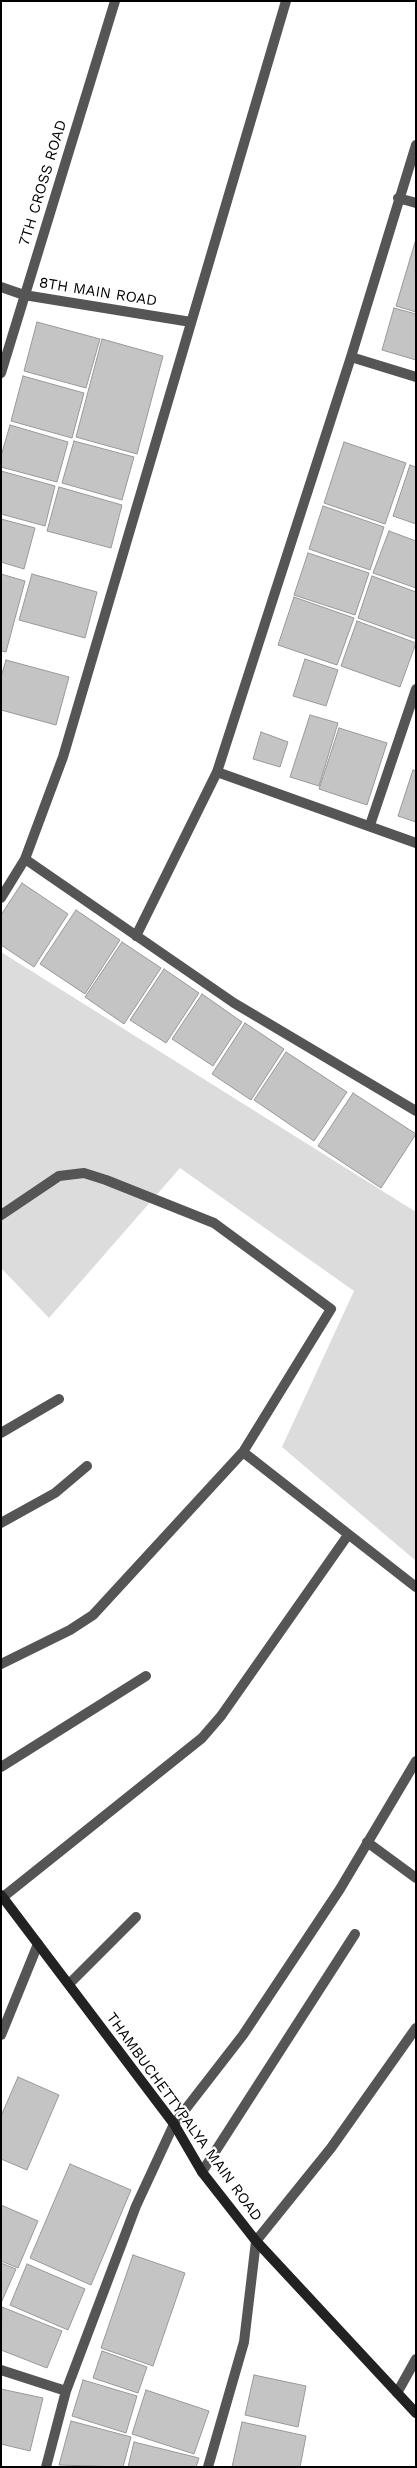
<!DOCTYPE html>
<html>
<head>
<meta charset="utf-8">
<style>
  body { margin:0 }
  #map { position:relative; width:417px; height:2468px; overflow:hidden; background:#fff; font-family:"Work Sans",sans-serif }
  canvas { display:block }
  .frame { position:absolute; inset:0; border:2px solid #000; pointer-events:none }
</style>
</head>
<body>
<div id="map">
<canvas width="417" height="2468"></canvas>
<div class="frame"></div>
</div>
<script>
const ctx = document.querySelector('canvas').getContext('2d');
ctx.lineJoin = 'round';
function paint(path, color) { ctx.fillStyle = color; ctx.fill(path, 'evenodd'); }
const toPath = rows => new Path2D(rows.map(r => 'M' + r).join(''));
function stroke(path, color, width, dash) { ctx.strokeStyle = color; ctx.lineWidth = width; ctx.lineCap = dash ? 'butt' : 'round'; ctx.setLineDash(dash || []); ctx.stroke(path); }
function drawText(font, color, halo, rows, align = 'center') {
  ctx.font = font + ' "Work Sans",sans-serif'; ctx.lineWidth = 4.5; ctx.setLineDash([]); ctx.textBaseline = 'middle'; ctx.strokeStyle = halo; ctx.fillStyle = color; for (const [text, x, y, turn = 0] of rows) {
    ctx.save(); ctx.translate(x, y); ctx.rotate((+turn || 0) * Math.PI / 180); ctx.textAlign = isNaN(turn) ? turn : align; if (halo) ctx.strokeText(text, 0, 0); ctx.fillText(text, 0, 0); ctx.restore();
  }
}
paint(toPath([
  [1,952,416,1212,416,1561,282,1447,354,1291,180,1168,49,1318,1,1268]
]), '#dcdcdc');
const building = toPath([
  [416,239,416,312,396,306,416,239],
  [394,308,416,314,416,360,382,350,394,308],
  [37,322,100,339,86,388,24,371,37,322],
  [102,339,163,356,137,454,76,437,102,339],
  [23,376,84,393,72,438,11,421,23,376],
  [10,425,68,442,57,482,1,467,1,456,10,425],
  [74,441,134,457,122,500,62,483,74,441],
  [344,442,406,463,385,524,324,503,344,442],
  [410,465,416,467,416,524,393,516,410,465],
  [1,471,55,486,45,526,1,514,1,471],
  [59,487,122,505,111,548,47,531,59,487],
  [323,506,384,527,370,570,309,549,323,506],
  [1,519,35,528,24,569,1,562,1,519],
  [389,531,416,541,416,588,373,573,389,531],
  [308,553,369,573,355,615,294,595,308,553],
  [1,574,25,581,6,652,1,651,1,574],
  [32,574,97,592,85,638,19,620,32,574],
  [372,576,416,592,416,639,358,618,372,576],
  [294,597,354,618,337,665,278,645,294,597],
  [357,621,416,643,400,687,341,666,357,621],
  [305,659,338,670,326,706,293,696,305,659],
  [6,660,69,677,56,725,1,710,1,677,6,660],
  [310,715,338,723,319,786,290,777,310,715],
  [339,728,387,743,367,805,319,789,339,728],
  [261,732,288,742,280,767,253,759,261,732],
  [413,770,416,771,416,822,398,816,413,770],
  [22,883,68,914,34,967,1,945,1,915,22,883],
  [76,910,120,940,85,994,40,964,76,910],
  [122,942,161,968,124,1024,85,997,122,942],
  [164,969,199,993,166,1043,130,1020,164,969],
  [202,994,242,1022,213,1066,172,1039,202,994],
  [245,1023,284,1049,251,1100,212,1074,245,1023],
  [286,1052,347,1092,314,1141,254,1100,286,1052],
  [353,1093,416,1134,381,1188,318,1146,353,1093],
  [18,2077,59,2095,27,2170,1,2159,1,2116,18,2077],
  [70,2164,131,2190,91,2285,30,2258,70,2164],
  [1,2205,38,2221,18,2268,1,2261,1,2205],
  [133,2255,185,2273,153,2366,101,2348,133,2255],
  [1,2263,16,2269,1,2303,1,2263],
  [27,2264,85,2289,68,2330,10,2305,27,2264],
  [2,2307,62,2331,47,2368,1,2350,2,2307],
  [102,2351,147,2367,138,2393,93,2378,102,2351],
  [254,2375,306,2386,298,2427,245,2415,254,2375],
  [83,2380,137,2396,126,2433,72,2416,83,2380],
  [1,2389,43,2398,30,2451,1,2444,1,2389],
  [146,2390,209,2411,194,2454,132,2434,146,2390],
  [71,2421,131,2437,123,2467,59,2465,71,2421],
  [242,2422,306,2436,300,2467,232,2467,242,2422],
  [134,2442,199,2458,196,2467,128,2467,134,2442]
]);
paint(building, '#c4c4c4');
stroke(building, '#999', 1);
stroke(toPath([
  [398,198,416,203],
  [1,287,24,295,191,322],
  [351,357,416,377],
  [1,373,115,1],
  [217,772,416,843],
  [370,825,416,689],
  [25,859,234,1003,416,1111],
  [1,898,25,859,63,757,286,1],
  [136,936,217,772,351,357,416,145],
  [1,1215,59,1176,84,1173,106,1180,214,1223,331,1309,243,1452,416,1587],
  [1,1433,59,1399],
  [1,1523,55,1493,87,1466],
  [1,1664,70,1630,93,1615,243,1452],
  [1,1767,146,1676],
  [367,1842,416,1878],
  [3,1897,202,1738,221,1716,348,1535],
  [69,1984,136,1917],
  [1,2035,38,1944],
  [202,2172,355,1934],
  [1,2370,66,2391],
  [397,2393,416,2359],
  [46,2467,66,2391,136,2206,174,2124,243,2035,340,1889,416,1761],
  [208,2467,244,2342,256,2241,331,2148,416,2028]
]), '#555', 10);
stroke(toPath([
  [1,1895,174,2124,202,2172,256,2241,416,2413]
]), '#222', 10);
drawText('15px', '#000', '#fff', [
  ["7TH CROSS ROAD",43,183,-73],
  ["8TH MAIN ROAD",98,292,9],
  ["THAMBUCHETTYPALYA MAIN ROAD",184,2117,54]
]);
</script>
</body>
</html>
